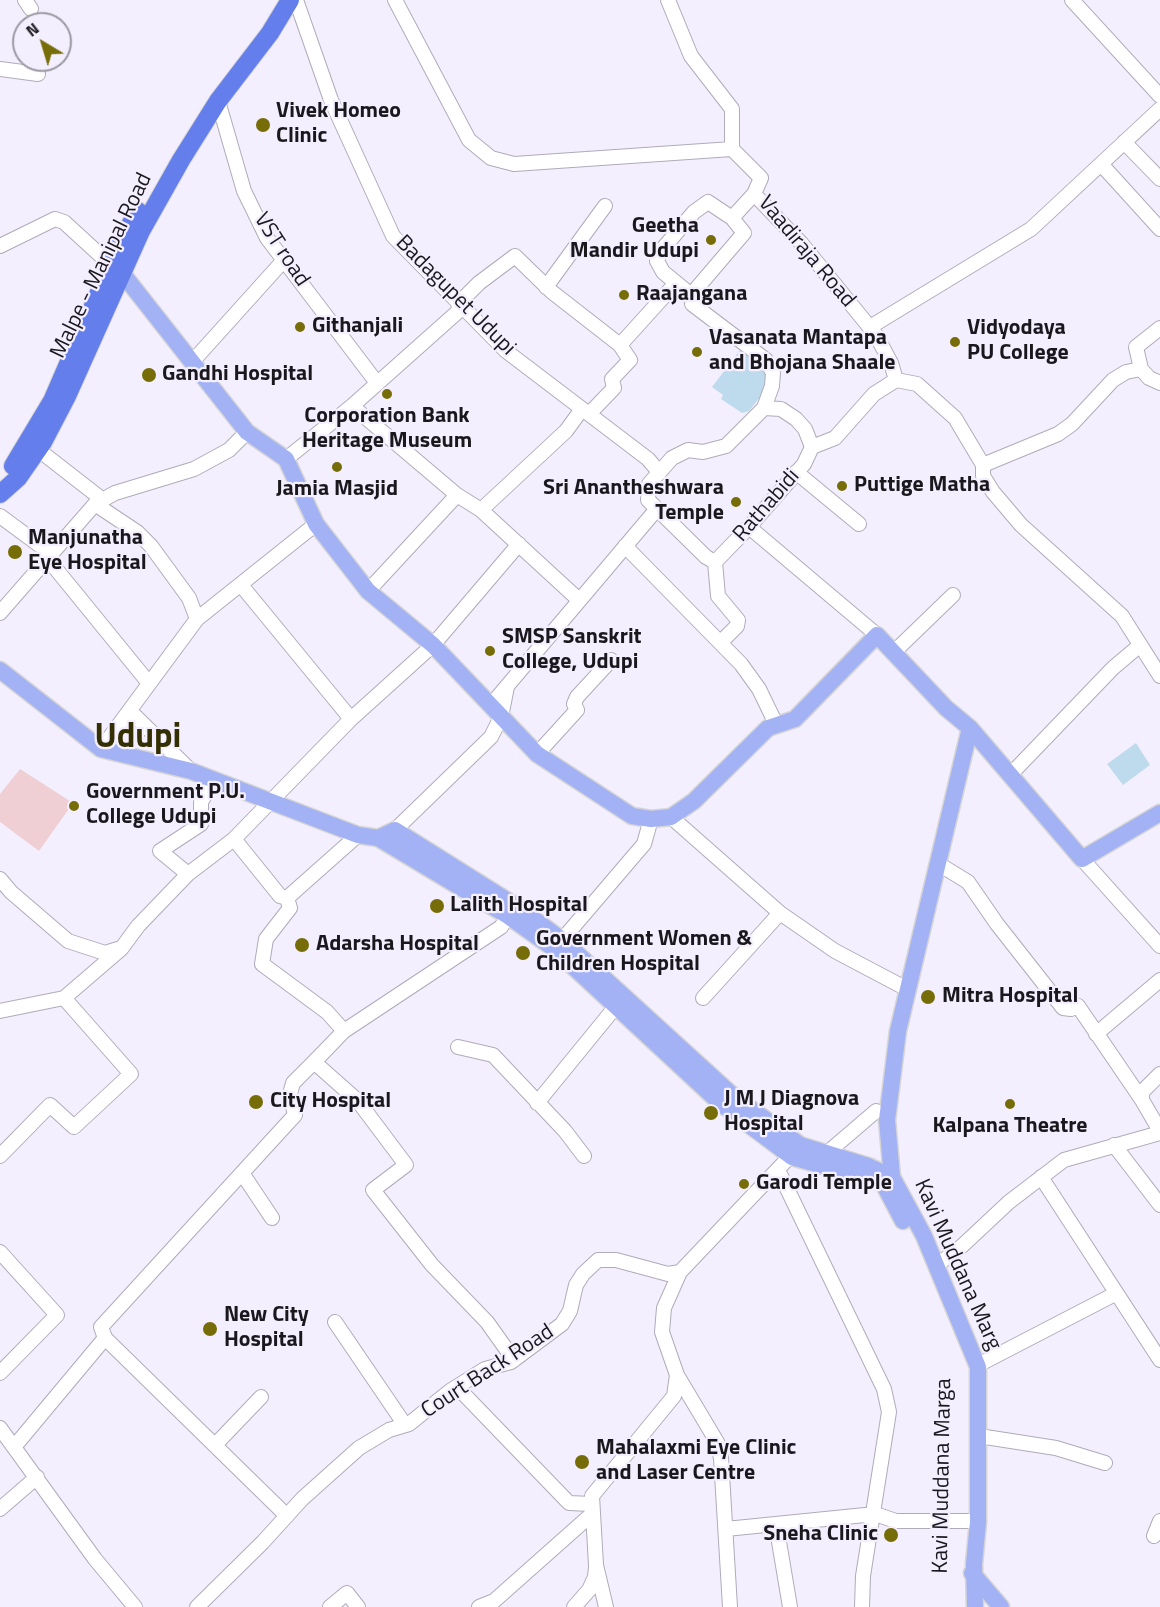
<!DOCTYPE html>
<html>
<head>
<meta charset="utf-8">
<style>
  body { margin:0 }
  #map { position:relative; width:1160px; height:1607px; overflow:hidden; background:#f4effe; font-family:"Titillium Web",sans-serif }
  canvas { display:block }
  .north { position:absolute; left:12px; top:12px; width:60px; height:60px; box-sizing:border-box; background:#f4effe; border:2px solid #9d99a4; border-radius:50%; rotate:322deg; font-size:16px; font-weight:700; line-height:24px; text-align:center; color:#1a181d }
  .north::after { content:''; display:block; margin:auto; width:21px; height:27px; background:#766c08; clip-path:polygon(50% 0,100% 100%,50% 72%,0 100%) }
</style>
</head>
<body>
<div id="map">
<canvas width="1160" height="1607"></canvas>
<div class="north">N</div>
</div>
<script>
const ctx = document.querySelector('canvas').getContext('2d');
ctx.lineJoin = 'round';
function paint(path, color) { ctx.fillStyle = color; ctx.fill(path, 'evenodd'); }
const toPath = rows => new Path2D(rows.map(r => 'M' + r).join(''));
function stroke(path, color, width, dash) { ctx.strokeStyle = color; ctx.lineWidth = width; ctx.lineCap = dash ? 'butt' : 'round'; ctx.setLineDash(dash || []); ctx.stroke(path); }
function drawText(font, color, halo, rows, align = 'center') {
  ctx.font = font + ' "Titillium Web",sans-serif'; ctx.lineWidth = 4.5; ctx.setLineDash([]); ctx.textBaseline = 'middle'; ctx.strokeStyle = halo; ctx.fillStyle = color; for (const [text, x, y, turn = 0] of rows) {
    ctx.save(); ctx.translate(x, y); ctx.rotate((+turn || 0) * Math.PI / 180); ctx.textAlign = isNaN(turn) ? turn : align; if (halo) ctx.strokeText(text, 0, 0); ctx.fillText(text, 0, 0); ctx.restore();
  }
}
paint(toPath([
  [20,769,73,803,39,851,0,822,0,794]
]), '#efcfd4');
paint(toPath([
  [740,350,764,367,769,386,749,411,742,413,721,399,723,395,712,387],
  [1136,743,1150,765,1123,785,1107,764]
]), '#bedaed');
const minor = toPath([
  [25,0,31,9],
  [296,0,331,100,393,236,506,351,648,459,659,472],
  [395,0,469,140,491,158,514,164,732,149,761,178,754,194,801,243,876,335,891,363,896,380],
  [668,0,691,56,732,109,732,149],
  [1072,0,1160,96],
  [0,69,38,74],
  [218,101,244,191,267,238,377,383],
  [1124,142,1160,179],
  [1101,164,1160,229],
  [732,218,744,233,691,295,663,272,657,261,660,252,694,212,708,202,732,218,754,194],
  [0,246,55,219,64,222,111,265],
  [546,287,605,206],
  [458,304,479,283,515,256,552,292,620,345,676,283],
  [692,304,766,360,773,373,772,386,764,408],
  [870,327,1031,229,1160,109],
  [193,361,284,260],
  [1141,369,1136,347,1160,328],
  [896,380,917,384,955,418,983,465,983,476,993,492,1021,525,1122,616,1160,676],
  [352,406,457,495,481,510,579,600],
  [764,408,781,409,796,419,805,429,812,447,804,464,749,527,715,562,706,557,648,500,649,484,672,458,688,450,703,452,726,446,764,408],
  [589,414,614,388,612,379,630,360,620,345],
  [31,444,103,500],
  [812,447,835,438,874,394,896,380],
  [286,459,352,406,462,308],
  [983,465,1058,434,1072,424,1113,380,1126,372,1141,369,1149,378,1160,383],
  [796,472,859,524],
  [95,504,137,532,151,546,189,598,197,619],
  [481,510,566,431,582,409],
  [0,516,42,547,47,558,148,682],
  [749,527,877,635],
  [625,546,741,664,759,689,776,724],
  [715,562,718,596,738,620,737,626,721,642],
  [241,585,351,719],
  [368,591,457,495],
  [0,613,95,504,115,493,194,469,229,450,247,432],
  [895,651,953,595],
  [491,705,656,510],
  [130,711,191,771],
  [101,749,197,619,316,524],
  [537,754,577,710,574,704,577,697,611,660],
  [1011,774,1113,668,1139,646],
  [671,817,780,913,835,951,907,989],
  [395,830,491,737,501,717,507,687],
  [234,839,280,896,287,898],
  [1082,859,1160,946],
  [937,863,968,882,997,924,1063,1008,1071,1009,1078,1006,1142,1100],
  [188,874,160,851,201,824,201,802,214,780],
  [0,879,11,892,68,941,105,953,118,949],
  [287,898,290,908,266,939,262,964,327,1012,344,1031],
  [287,898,358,835],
  [562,940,644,844,651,819],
  [703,998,780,913],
  [0,1011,64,998],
  [1096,1034,1160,980],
  [458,1047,493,1055,565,1131,584,1156],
  [314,1062,358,1101,406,1165,373,1190,432,1265,487,1322,514,1360],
  [1160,1074,1142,1092,1142,1100,1160,1131],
  [537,1103,617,1005],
  [1114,1145,1160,1205],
  [827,1153,876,1111],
  [0,1156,50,1105,74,1127,131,1074,64,998,121,949,138,926,188,874,234,839,351,719,433,645,519,544],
  [779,1172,884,1389,889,1412,863,1576,862,1607],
  [242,1173,272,1218],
  [1041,1177,1160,1360],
  [0,1252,57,1315,0,1373],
  [936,1266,962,1246,1009,1202,1064,1160,1160,1133],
  [335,1322,405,1425],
  [978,1365,1115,1294],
  [677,1375,717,1442,721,1458,730,1607],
  [457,1387,569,1503,591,1504],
  [0,1428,95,1559,135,1607],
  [979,1436,1056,1448,1105,1463],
  [215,1445,261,1397],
  [14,1447,105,1338],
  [0,1509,37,1477],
  [287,1516,105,1338,101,1327,295,1115,290,1094,293,1083,314,1062,344,1031,501,927,508,916],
  [776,1524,790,1607],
  [726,1529,875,1514,896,1521,968,1521],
  [1154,1536,1160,1521],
  [197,1607,263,1542,302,1499,359,1448,389,1430,409,1424,450,1391,485,1369,511,1362,562,1324,570,1311,576,1285,583,1274,598,1260,616,1260,668,1274,680,1272],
  [330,1607,347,1593,358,1607],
  [479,1607,494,1601,592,1514],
  [574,1607,589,1590,595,1577,596,1567],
  [606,1607,596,1565,592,1496,674,1396,677,1375,662,1332,664,1308,680,1272,797,1149]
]);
const major = toPath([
  [122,273,247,432,286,459,316,524,368,591,433,645,537,754,632,816,651,819,671,817,694,801,768,728,795,719,877,635,946,708,970,728,1082,859,1160,813],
  [0,670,101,749,191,771,358,835,378,838,508,916,553,948,720,1103,792,1157,883,1183],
  [378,838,395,830,516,906,562,940,731,1094,800,1145,868,1166,892,1177,924,1236,978,1367,978,1522,974,1564,975,1607],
  [885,1182,892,1177,887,1120,898,1031,970,728],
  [883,1183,903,1221],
  [972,1573,1001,1607]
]);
const highway = toPath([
  [13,466,52,401,122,239,138,211],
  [0,494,18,478,43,442,67,396,141,231,181,160,218,101,270,33,290,0]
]);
stroke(minor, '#b0abb9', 16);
stroke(major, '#d6d5d6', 19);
stroke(highway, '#d6d5d6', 20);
stroke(minor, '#fff', 14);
stroke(major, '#a2b2f4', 16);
stroke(highway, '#647fec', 18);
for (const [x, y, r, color] of [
  [263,125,8,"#766c08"],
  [711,240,6,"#766c08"],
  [624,295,6,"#766c08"],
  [300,327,6,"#766c08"],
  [955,342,6,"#766c08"],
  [697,352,6,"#766c08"],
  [149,375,8,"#766c08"],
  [387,394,6,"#766c08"],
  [337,467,6,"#766c08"],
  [842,486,6,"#766c08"],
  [736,502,6,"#766c08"],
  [15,552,8,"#766c08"],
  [490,651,6,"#766c08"],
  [74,806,6,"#766c08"],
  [437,906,8,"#766c08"],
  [302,945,8,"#766c08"],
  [523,953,8,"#766c08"],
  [928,997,8,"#766c08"],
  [256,1102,8,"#766c08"],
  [1010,1104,6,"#766c08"],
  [711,1113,8,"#766c08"],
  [744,1184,6,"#766c08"],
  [210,1329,8,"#766c08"],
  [582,1462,8,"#766c08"],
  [891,1535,8,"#766c08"]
]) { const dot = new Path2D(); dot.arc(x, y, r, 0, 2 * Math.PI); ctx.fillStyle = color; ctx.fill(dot); stroke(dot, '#f4effe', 2); }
drawText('bold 22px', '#1a181d', '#f4effe', [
  ["Vivek Homeo",276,112],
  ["Clinic",276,137],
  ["Geetha",699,227,"right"],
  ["Mandir Udupi",699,252,"right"],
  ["Raajangana",636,295],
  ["Githanjali",312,327],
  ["Vidyodaya",967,329],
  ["PU College",967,354],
  ["Vasanata Mantapa",709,339],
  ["and Bhojana Shaale",709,364],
  ["Gandhi Hospital",162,375],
  ["Corporation Bank",387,417,"center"],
  ["Heritage Museum",387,442,"center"],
  ["Puttige Matha",854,486],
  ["Sri Anantheshwara",724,489,"right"],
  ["Temple",724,514,"right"],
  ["Jamia Masjid",337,490,"center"],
  ["Manjunatha",28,539],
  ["Eye Hospital",28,564],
  ["SMSP Sanskrit",502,638],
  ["College, Udupi",502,663],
  ["Government P.U.",86,793],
  ["College Udupi",86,818],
  ["Lalith Hospital",450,906],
  ["Government Women &",536,940],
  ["Children Hospital",536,965],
  ["Adarsha Hospital",316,945],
  ["Mitra Hospital",942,997],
  ["J M J Diagnova",724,1100],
  ["Hospital",724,1125],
  ["City Hospital",270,1102],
  ["Kalpana Theatre",1010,1127,"center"],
  ["Garodi Temple",756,1184],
  ["New City",224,1316],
  ["Hospital",224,1341],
  ["Mahalaxmi Eye Clinic",596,1449],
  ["and Laser Centre",596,1474],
  ["Sneha Clinic",878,1535,"right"]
], 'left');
drawText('22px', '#1a181d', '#f4effe', [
  ["VST road",281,250,57],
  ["Vaadiraja Road",806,252,50],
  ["Malpe - Manipal Road",102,266,-64],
  ["Badagupet Udupi",455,296,45],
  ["Rathabidi",767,506,-49],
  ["Kavi Muddana Marg",957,1265,66],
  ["Court Back Road",488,1372,-33],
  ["Kavi Muddana Marga",943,1476,-89]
]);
drawText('bold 34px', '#342f03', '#f4effe', [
  ["Udupi",138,739]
]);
</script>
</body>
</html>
